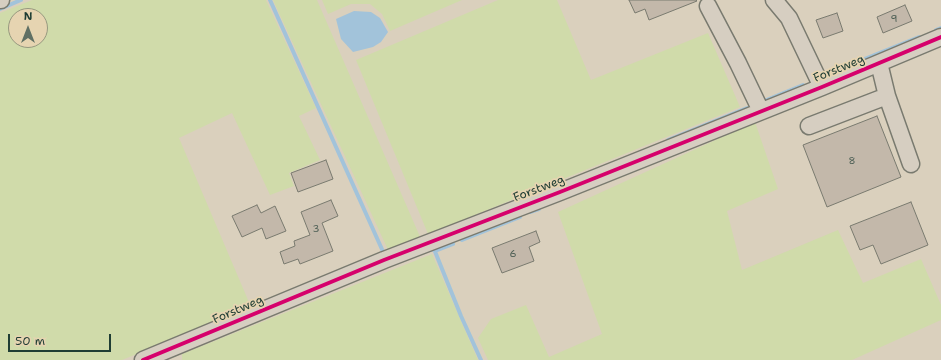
<!DOCTYPE html>
<html>
<head>
<meta charset="utf-8">
<style>
  body { margin:0 }
  #map { position:relative; width:941px; height:360px; overflow:hidden; background:#dad0bd; font-family:"Shantell Sans",sans-serif }
  canvas { display:block }
  .north { position:absolute; left:8px; top:8px; width:40px; height:40px; box-sizing:border-box; background:#e6d4b1; border:1px solid #96987f; border-radius:50%; rotate:0deg; font-size:11px; font-weight:700; line-height:16px; text-align:center; color:#1f3d34 }
  .north::after { content:''; display:block; margin:auto; width:14px; height:18px; background:#607064; clip-path:polygon(50% 0,100% 100%,50% 72%,0 100%) }
  .scale { position:absolute; left:8px; top:334px; width:103px; height:18px; box-sizing:border-box; border:2px solid #1f3d34; border-top:0; padding-left:5px; font-size:12px; line-height:14px; white-space:nowrap; color:#1f3d34; -webkit-text-stroke:3px #e6d4b1; paint-order:stroke }
</style>
</head>
<body>
<div id="map">
<canvas width="941" height="360"></canvas>
<div class="north">N</div>
<div class="scale">50 m</div>
</div>
<script>
const ctx = document.querySelector('canvas').getContext('2d');
ctx.lineJoin = 'round';
function paint(path, color) { ctx.fillStyle = color; ctx.fill(path, 'evenodd'); }
const toPath = rows => new Path2D(rows.map(r => 'M' + r).join(''));
function stroke(path, color, width, dash) { ctx.strokeStyle = color; ctx.lineWidth = width; ctx.lineCap = dash ? 'butt' : 'round'; ctx.setLineDash(dash || []); ctx.stroke(path); }
function drawText(font, color, halo, rows, align = 'center') {
  ctx.font = font + ' "Shantell Sans",sans-serif'; ctx.lineWidth = 3.5; ctx.setLineDash([]); ctx.textBaseline = 'middle'; ctx.strokeStyle = halo; ctx.fillStyle = color; for (const [text, x, y, turn = 0] of rows) {
    ctx.save(); ctx.translate(x, y); ctx.rotate((+turn || 0) * Math.PI / 180); ctx.textAlign = isNaN(turn) ? turn : align; if (halo) ctx.strokeText(text, 0, 0); ctx.fillText(text, 0, 0); ctx.restore();
  }
}
paint(toPath([
  [32,0,266,0,316,108,299,116,320,160,289,173,294,186,270,195,232,113,179,138,251,307,122,360,0,360,0,13],
  [16,16,40,16,40,40,16,40],
  [273,0,317,0,421,239,389,252],
  [322,0,462,0,390,31,382,14,370,4,351,4,328,14],
  [498,0,557,0,591,80,708,33,740,107,428,234,356,60],
  [755,122,778,189,727,211,742,270,838,230,863,283,921,259,941,305,941,320,852,360,488,360,478,338,491,319,526,305,549,357,602,334,558,212],
  [432,254,478,360,182,360,182,354]
]), '#d0dbaa');
paint(toPath([
  [354,11,371,12,380,18,388,32,381,42,373,47,353,52,341,39,336,19]
]), '#a2c3da');
stroke(toPath([
  [270,0,385,256],
  [0,9,21,0],
  [936,30,941,28],
  [825,75,919,37],
  [764,101,803,85],
  [668,140,747,108],
  [530,212,539,209],
  [462,240,520,217],
  [430,250,434,249,461,316,481,360],
  [435,251,453,244]
]), '#a2c3da', 4);
const building = toPath([
  [629,0,696,0,697,1,649,20,645,9,635,13,629,0],
  [905,5,912,21,883,33,877,17,905,5],
  [837,13,843,31,823,38,816,20,837,13],
  [877,116,901,177,827,207,803,145,877,116],
  [326,160,333,179,298,192,291,173,326,160],
  [331,200,338,216,322,223,333,251,300,264,298,259,284,264,280,252,295,246,294,241,310,235,301,212,331,200],
  [911,202,928,245,881,264,873,245,860,250,850,226,911,202],
  [257,205,261,213,275,206,286,231,266,239,262,228,242,237,232,216,257,205],
  [536,231,540,242,529,247,534,261,502,273,492,248,536,231]
]);
paint(building, '#c3b8aa');
stroke(building, '#797a6f', 1);
const minor = toPath([
  [0,0,1,0],
  [774,0,789,18,822,87],
  [708,6,738,63,761,111],
  [887,96,911,164],
  [809,126,887,96,879,63],
  [143,360,384,260,560,192,822,87,941,37]
]);
stroke(minor, '#797a6f', 19);
stroke(minor, '#d6cec1', 16);
stroke(toPath([
  [143,360,384,260,560,192,822,87,941,37]
]), '#d6006c', 4);
drawText('10px', '#4c5e54', null, [
  ["9",894,19],
  ["8",852,161],
  ["3",316,229],
  ["6",513,254]
]);
drawText('12px', '#1f3d34', '#e6d4b1', [
  ["Forstweg",839,69,-22],
  ["Forstweg",539,189,-21],
  ["Forstweg",238,310,-23]
]);
</script>
</body>
</html>
